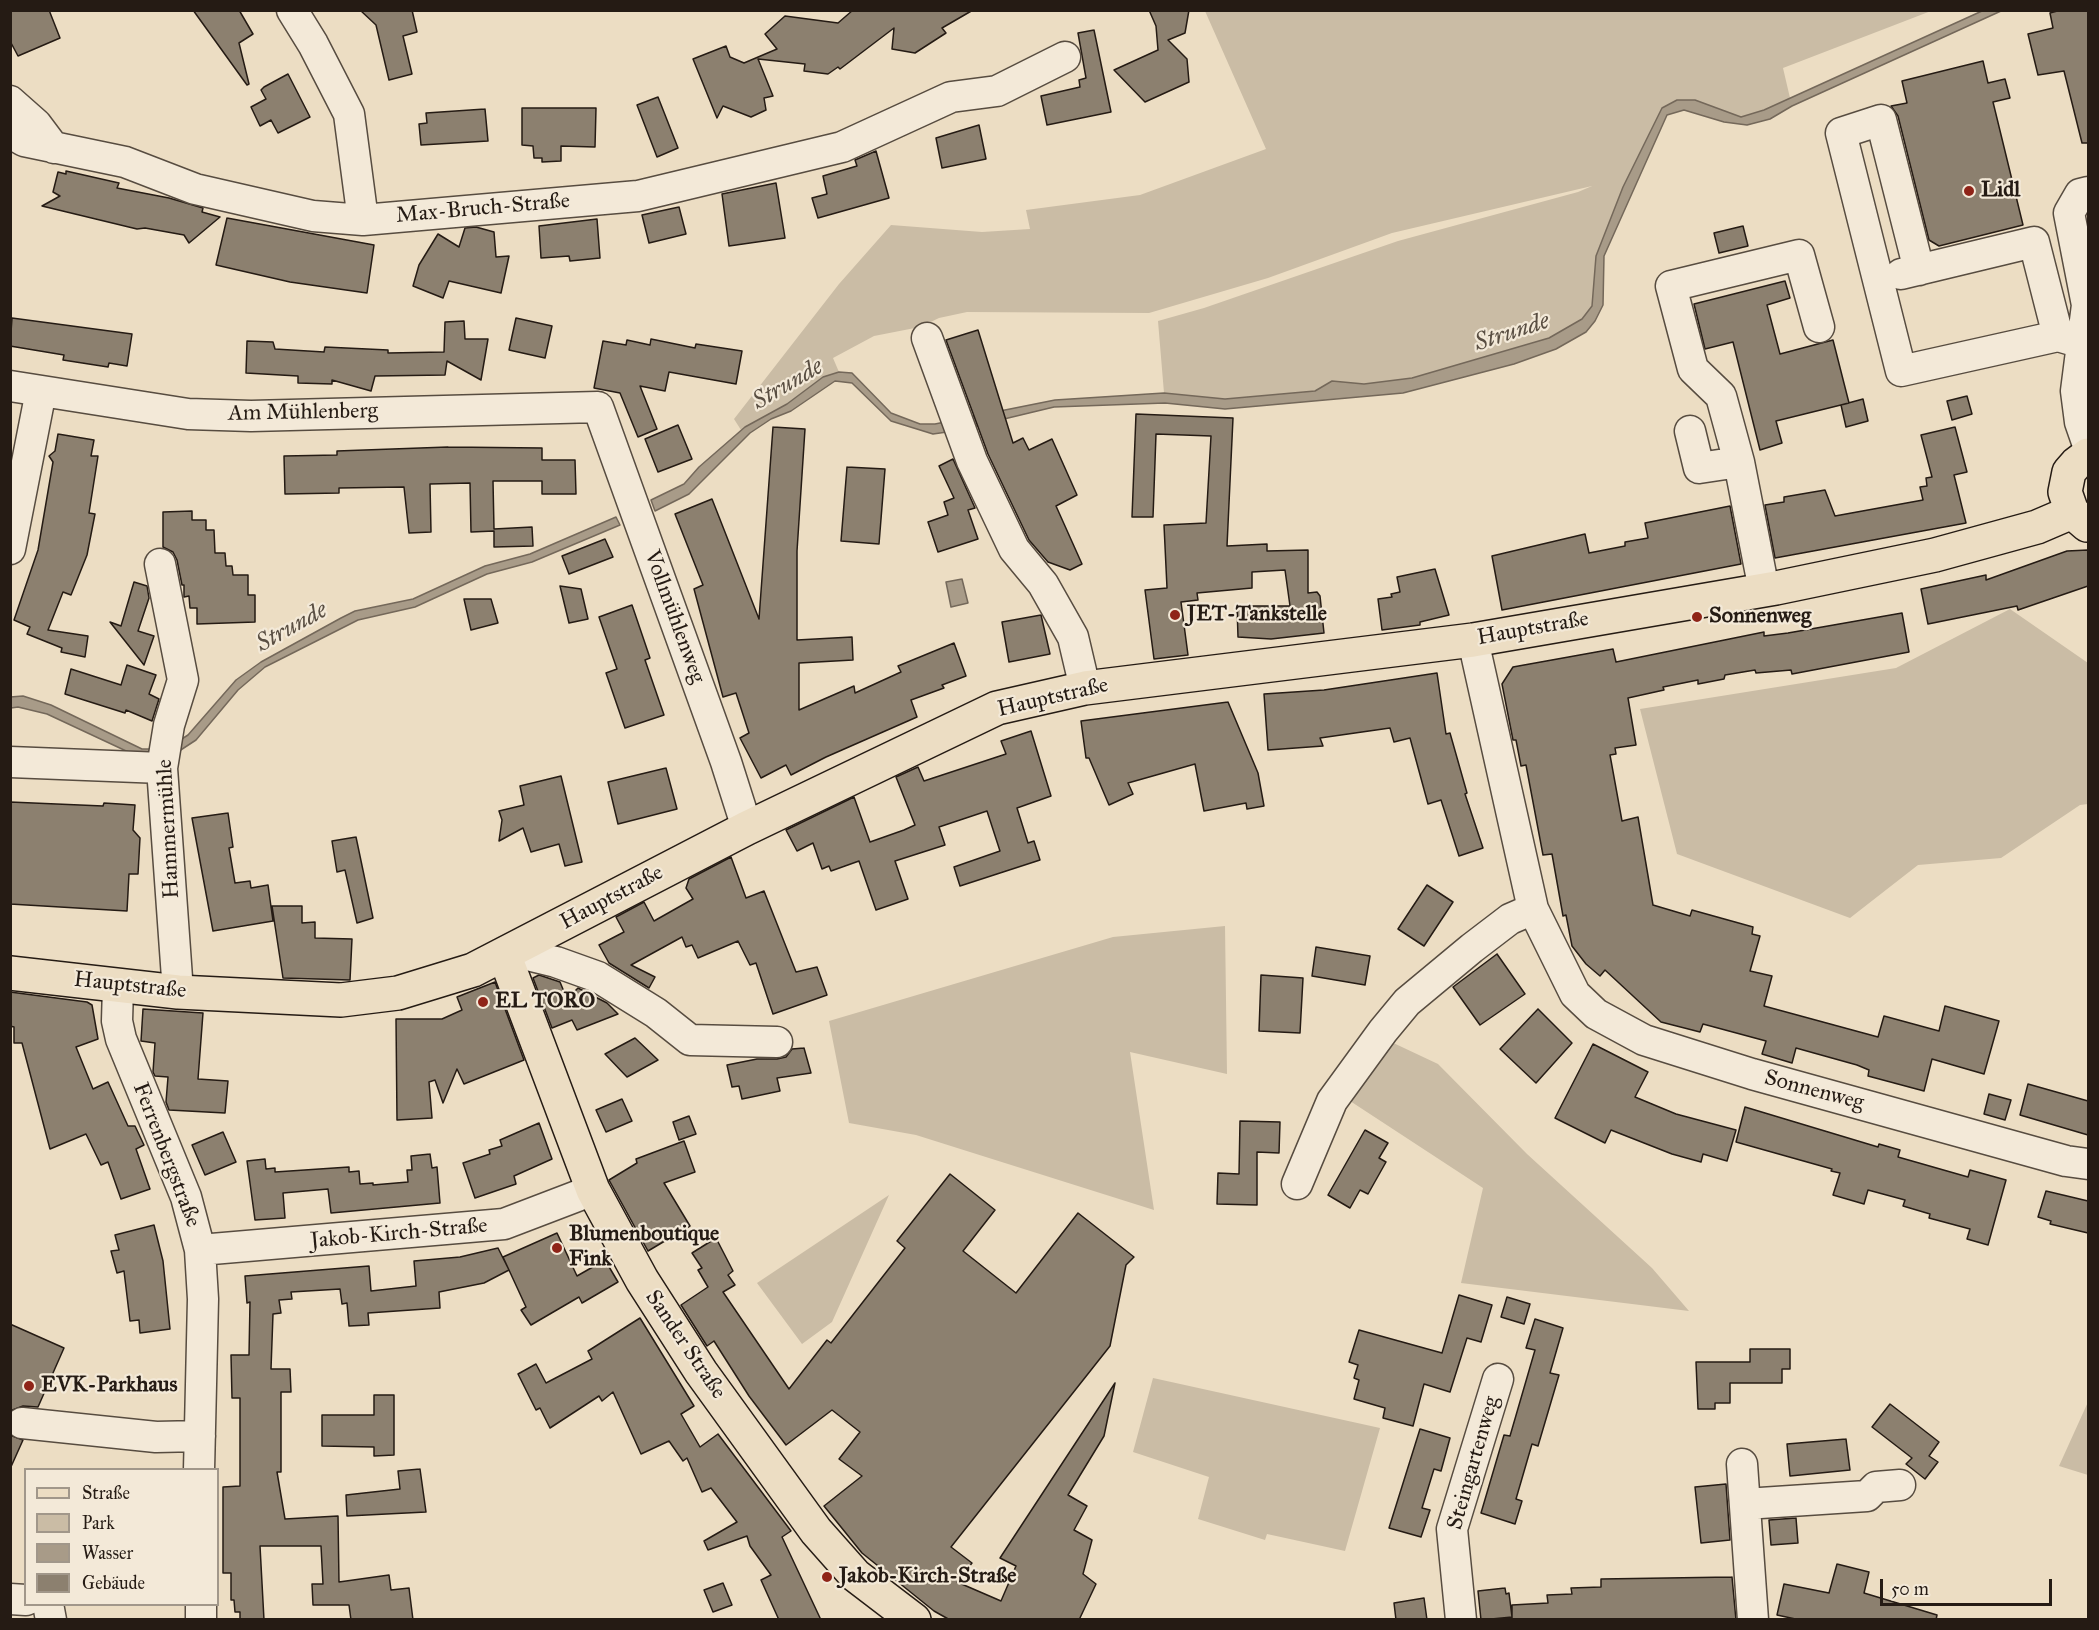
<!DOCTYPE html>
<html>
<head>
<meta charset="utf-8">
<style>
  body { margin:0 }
  #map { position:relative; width:2099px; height:1630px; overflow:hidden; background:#ecddc3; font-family:"IM FELL Great Primer",serif }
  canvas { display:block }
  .frame { position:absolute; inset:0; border:12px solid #251b14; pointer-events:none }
  .legend { position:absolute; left:24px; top:1468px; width:195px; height:138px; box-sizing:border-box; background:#f3e9d8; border:2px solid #a1978a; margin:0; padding:8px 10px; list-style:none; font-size:18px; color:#251b14 }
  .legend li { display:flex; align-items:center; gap:12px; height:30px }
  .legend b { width:30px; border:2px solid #a1978a }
  .scale { position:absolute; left:1880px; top:1579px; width:172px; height:27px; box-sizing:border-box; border:3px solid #251b14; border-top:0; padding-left:8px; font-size:18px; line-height:21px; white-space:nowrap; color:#251b14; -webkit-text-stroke:4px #f3e9d8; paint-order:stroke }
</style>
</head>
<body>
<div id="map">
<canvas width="2099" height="1630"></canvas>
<div class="frame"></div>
<ul class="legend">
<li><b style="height:8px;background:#ecddc3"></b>Straße</li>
<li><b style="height:16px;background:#cabca5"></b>Park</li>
<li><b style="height:16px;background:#a89b88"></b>Wasser</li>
<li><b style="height:16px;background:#8c806f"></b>Gebäude</li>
</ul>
<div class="scale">50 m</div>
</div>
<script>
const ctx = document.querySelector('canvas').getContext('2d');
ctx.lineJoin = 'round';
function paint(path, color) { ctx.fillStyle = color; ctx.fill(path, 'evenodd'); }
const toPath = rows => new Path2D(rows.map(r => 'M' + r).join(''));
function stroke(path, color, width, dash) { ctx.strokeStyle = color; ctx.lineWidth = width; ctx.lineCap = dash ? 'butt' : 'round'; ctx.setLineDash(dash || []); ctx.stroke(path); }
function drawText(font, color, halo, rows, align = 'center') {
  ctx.font = font + ' "IM FELL Great Primer",serif'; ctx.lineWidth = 4.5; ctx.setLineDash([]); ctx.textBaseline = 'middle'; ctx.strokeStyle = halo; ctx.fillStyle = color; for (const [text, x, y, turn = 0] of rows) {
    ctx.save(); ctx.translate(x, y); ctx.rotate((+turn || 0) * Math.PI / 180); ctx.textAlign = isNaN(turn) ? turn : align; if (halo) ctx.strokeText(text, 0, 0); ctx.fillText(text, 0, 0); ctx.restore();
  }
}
paint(toPath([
  [1205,11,1931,11,1783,68,1790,98,1764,110,1741,117,1695,100,1662,108,1623,187,1596,256,1592,306,1582,319,1549,338,1412,378,1364,384,1332,381,1315,391,1225,399,1164,393,1158,321,1204,308,1398,241,1578,192,1592,186,1392,233,1268,278,1149,313,967,312,939,318,920,327,874,336,833,358,839,372,823,377,787,404,741,430,734,419,839,284,891,225,982,232,1030,229,1026,210,1140,195,1266,149],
  [2010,609,2088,663,2088,804,2080,805,2001,858,1918,865,1850,918,1677,854,1640,709,1896,668],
  [1225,926,1227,1074,1130,1052,1154,1210,916,1135,849,1123,829,1021,1113,937],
  [1387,1040,1438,1064,1527,1154,1652,1268,1689,1311,1461,1283,1483,1188,1347,1099],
  [889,1195,832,1322,802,1344,757,1283],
  [1153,1378,1380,1428,1345,1551,1267,1534,1265,1540,1198,1519,1209,1477,1133,1452],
  [2088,1402,2088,1475,2059,1466]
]), '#cabca5');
const water = toPath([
  [1982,11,2001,11,1792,106,1770,119,1747,125,1724,122,1684,110,1667,115,1604,256,1603,305,1595,321,1586,332,1556,349,1514,364,1403,393,1225,409,1165,403,1054,407,954,431,933,434,891,421,852,383,835,381,791,411,771,419,750,433,689,494,655,511,651,500,684,484,699,467,745,427,787,404,823,377,839,372,852,373,891,413,920,424,935,424,1055,400,1164,393,1225,399,1315,391,1332,381,1364,384,1412,378,1549,338,1582,319,1592,306,1596,256,1623,187,1662,108,1677,100,1695,100,1741,117,1764,110,1982,11],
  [616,517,620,525,532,562,487,574,415,607,358,620,265,667,238,690,196,740,167,759,139,757,47,714,18,707,11,708,10,697,23,696,51,705,142,749,166,749,188,735,236,680,261,662,341,618,355,611,413,599,485,566,530,554,616,517],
  [962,579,968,603,951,607,946,582,962,579]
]);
paint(water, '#a89b88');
stroke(water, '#74685a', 1.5);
const building = toPath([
  [10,10,49,10,60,38,18,56,10,41,10,10],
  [193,10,239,10,253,34,239,43,249,84,247,85,193,10],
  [360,10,412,10,417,32,403,36,412,74,389,80,376,25,360,10],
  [853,10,973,10,942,28,946,33,915,53,892,49,894,28,840,69,838,67,828,74,804,71,805,64,758,59,773,96,764,98,766,110,751,117,723,106,717,118,693,59,726,46,730,57,744,63,777,49,765,34,785,16,838,23,853,10],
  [1149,10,1189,10,1185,33,1168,40,1187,59,1189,82,1145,102,1114,70,1158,50,1156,26,1149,10],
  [2061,10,2088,10,2088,143,2082,143,2064,71,2038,75,2028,34,2053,28,2050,13,2061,10],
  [1094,30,1111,112,1047,125,1041,96,1080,87,1079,80,1086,78,1078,33,1094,30],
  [1983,61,1988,83,2005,79,2010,98,1993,102,2023,225,1939,246,1929,240,1898,116,1891,106,1907,103,1902,81,1983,61],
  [288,74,310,117,278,133,271,120,260,126,251,107,266,99,261,90,264,87,288,74],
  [658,97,678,148,657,157,637,105,658,97],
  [522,108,596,108,595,147,561,146,561,161,542,162,542,158,534,158,533,146,522,145,522,108],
  [485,109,488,141,421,145,419,124,427,123,426,113,485,109],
  [979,125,986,159,942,168,936,138,979,125],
  [876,151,889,198,818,218,812,198,827,194,823,176,857,166,855,160,876,151],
  [66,171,119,183,117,188,169,198,203,208,202,212,220,217,189,243,184,235,145,228,137,229,42,206,60,196,53,192,58,172,66,174,66,171],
  [776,183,785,238,729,246,722,194,776,183],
  [679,207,686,234,649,243,642,215,679,207],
  [227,218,374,245,367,293,290,282,216,265,227,218],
  [597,219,600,258,570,261,569,256,541,258,539,226,597,219],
  [1743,226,1748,246,1719,253,1714,233,1743,226],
  [476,227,494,232,496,257,509,256,501,293,449,281,443,298,413,286,419,265,438,234,459,247,465,228,476,227],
  [1785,281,1790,298,1767,305,1780,354,1833,340,1849,403,1776,421,1782,443,1760,450,1733,342,1705,349,1694,304,1785,281],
  [12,318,132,334,127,366,109,363,108,367,63,360,64,355,10,346,12,318],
  [516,318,552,326,545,358,509,350,516,318],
  [464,321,465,339,488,339,481,380,447,361,445,375,375,376,371,391,332,380,332,384,298,383,298,376,246,373,247,341,273,342,275,349,324,352,325,347,388,350,388,353,444,352,445,322,464,321],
  [978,330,1013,443,1023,438,1029,450,1052,439,1077,495,1056,506,1082,564,1070,570,1048,562,1029,540,988,454,946,340,978,330],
  [651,339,695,348,696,344,742,351,736,384,669,372,665,391,640,386,657,429,638,437,620,393,594,388,603,341,626,345,627,340,650,345,651,339],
  [1967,396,1972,414,1952,420,1947,401,1967,396],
  [1863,399,1868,421,1846,427,1841,405,1863,399],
  [1136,414,1233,418,1227,546,1267,544,1267,551,1308,550,1308,593,1317,592,1320,596,1324,633,1271,639,1238,637,1237,606,1290,606,1285,570,1252,572,1252,588,1197,593,1198,600,1181,602,1188,655,1154,659,1145,590,1167,588,1164,525,1206,523,1211,436,1156,434,1153,517,1132,517,1136,414],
  [678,425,692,459,658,472,645,439,678,425],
  [773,427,805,429,797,551,797,640,852,637,853,660,799,663,799,710,854,686,855,693,901,672,898,666,954,643,966,676,942,685,944,688,911,700,917,717,826,757,791,775,786,765,761,778,740,738,749,733,736,693,723,697,694,589,703,585,675,514,712,499,759,619,773,427],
  [1955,427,1967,472,1954,475,1966,523,1775,558,1765,505,1784,502,1784,497,1825,490,1835,516,1923,500,1920,487,1927,486,1926,478,1932,477,1921,435,1955,427],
  [58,434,94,440,91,456,98,456,89,513,95,514,87,555,71,595,63,592,48,630,88,636,85,657,61,652,62,648,27,634,30,627,14,620,38,550,53,462,49,456,55,451,58,434],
  [448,447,542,448,542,460,575,460,576,494,542,494,542,481,493,481,494,529,532,527,533,546,494,547,494,531,471,532,470,483,430,484,431,532,409,533,404,487,339,488,339,493,285,494,284,456,337,455,337,451,448,447],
  [953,459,975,508,968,510,978,539,938,552,928,522,948,515,944,502,954,498,939,466,953,459],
  [847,467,885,469,879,544,841,541,847,467],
  [1730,506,1741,564,1502,610,1492,556,1585,534,1589,553,1625,546,1625,542,1648,538,1645,523,1730,506],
  [192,511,192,520,206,520,206,530,214,530,215,553,225,553,226,566,232,566,233,575,248,575,248,595,255,595,255,622,197,624,197,608,190,608,189,596,184,597,184,585,182,585,177,560,173,552,163,547,163,512,192,511],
  [605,539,613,557,569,574,562,556,605,539],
  [2088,550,2088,586,2018,610,2017,606,1928,624,1921,589,1986,575,1986,580,2067,551,2088,550],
  [1435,569,1449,615,1420,622,1420,625,1382,630,1378,599,1392,597,1391,594,1400,592,1397,577,1435,569],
  [134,582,147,586,149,598,138,631,154,636,144,665,110,622,121,626,134,582],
  [560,586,581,589,588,619,569,623,560,586],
  [464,599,491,599,498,623,471,630,464,599],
  [632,605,650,658,645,660,664,715,625,728,606,673,617,669,599,617,632,605],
  [1902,613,1909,652,1792,674,1791,670,1756,673,1755,670,1725,675,1724,679,1698,684,1698,680,1663,687,1664,690,1628,698,1636,745,1615,748,1616,754,1610,755,1622,821,1638,817,1653,905,1690,916,1692,910,1753,927,1752,934,1760,936,1750,971,1772,976,1764,1006,1878,1037,1884,1016,1939,1031,1945,1006,1999,1021,1984,1074,1932,1059,1924,1091,1868,1076,1869,1070,1857,1065,1796,1048,1792,1063,1762,1054,1766,1041,1703,1024,1700,1032,1661,1022,1605,970,1600,976,1586,964,1572,946,1566,915,1563,916,1552,854,1543,855,1526,765,1521,766,1516,740,1513,740,1502,684,1513,667,1613,649,1616,662,1764,632,1764,636,1788,633,1902,613],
  [1041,615,1050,654,1009,662,1002,622,1041,615],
  [127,665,156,675,149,694,159,699,152,721,126,710,125,713,65,694,71,669,121,685,127,665],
  [1437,673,1446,734,1450,733,1467,793,1465,794,1483,848,1459,856,1441,800,1428,804,1410,738,1394,742,1390,728,1320,738,1323,746,1268,750,1264,694,1324,690,1437,673],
  [1228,702,1258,773,1264,806,1247,809,1246,803,1204,811,1195,764,1128,783,1133,794,1109,805,1089,758,1086,758,1081,721,1228,702],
  [1031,731,1051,796,1017,808,1028,843,1034,841,1040,860,960,886,954,867,1000,851,987,811,939,827,945,845,895,861,908,899,876,910,859,861,831,871,829,866,822,869,813,843,797,851,786,830,854,797,870,842,904,830,915,825,896,777,918,767,924,781,1006,754,1001,741,1031,731],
  [666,768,677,809,618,824,608,782,666,768],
  [561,776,582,862,565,866,559,844,531,852,523,828,499,841,502,820,499,811,524,805,520,786,561,776],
  [10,802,103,806,104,803,135,805,133,830,140,838,138,874,129,874,127,911,10,904,10,802],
  [228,813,233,847,229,848,235,883,250,881,251,888,268,885,273,921,213,931,192,818,228,813],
  [356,837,373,918,357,923,345,870,337,872,332,841,356,837],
  [731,857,746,898,764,891,796,972,817,967,827,995,773,1014,756,963,750,965,738,941,698,958,692,945,686,947,682,937,631,965,655,977,649,988,609,963,599,945,624,932,616,917,644,902,654,921,693,899,686,888,689,879,731,857],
  [1427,885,1453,902,1424,946,1398,929,1427,885],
  [272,906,302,906,302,923,315,922,315,938,352,939,350,980,283,978,272,906],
  [1316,947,1370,956,1365,985,1312,976,1316,947],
  [1497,954,1525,994,1480,1025,1453,987,1497,954],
  [539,975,560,982,567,999,578,988,607,1003,618,1014,577,1030,572,1020,552,1028,533,978,539,975],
  [1261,975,1303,978,1300,1033,1259,1031,1261,975],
  [495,982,524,1060,464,1084,457,1069,443,1103,435,1080,429,1082,432,1118,397,1120,396,1019,442,1019,462,1010,457,997,495,982],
  [10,992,87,1002,92,1005,98,1039,76,1047,93,1089,108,1082,128,1126,135,1126,144,1145,136,1149,150,1189,121,1199,108,1162,101,1165,86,1134,50,1149,22,1043,14,1043,14,1027,10,1026,10,992],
  [143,1009,203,1013,198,1079,228,1081,225,1113,169,1110,166,1102,168,1077,155,1076,153,1072,155,1043,141,1041,143,1009],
  [1538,1009,1572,1043,1536,1083,1500,1049,1538,1009],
  [635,1038,658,1060,627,1077,605,1054,635,1038],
  [1593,1044,1648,1072,1635,1097,1676,1114,1736,1130,1727,1161,1703,1154,1701,1162,1672,1154,1611,1130,1605,1143,1555,1118,1593,1044],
  [804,1048,811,1073,777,1078,780,1091,742,1099,739,1086,732,1087,727,1065,757,1059,777,1059,786,1057,792,1049,804,1048],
  [2028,1084,2088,1101,2088,1135,2020,1115,2028,1084],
  [1989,1094,2011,1100,2005,1120,1984,1114,1989,1094],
  [622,1099,632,1121,606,1132,596,1110,622,1099],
  [1745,1107,1878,1147,1879,1144,1900,1150,1898,1157,1968,1177,1970,1170,2006,1180,1988,1245,1967,1239,1970,1229,1929,1218,1930,1214,1903,1206,1905,1200,1868,1190,1864,1204,1833,1195,1840,1173,1831,1171,1832,1169,1736,1142,1745,1107],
  [689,1116,696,1134,679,1140,673,1122,689,1116],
  [1240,1121,1280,1122,1279,1153,1257,1152,1257,1205,1217,1204,1218,1173,1239,1174,1240,1121],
  [539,1123,552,1159,514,1176,516,1184,475,1198,463,1163,490,1154,489,1150,502,1146,500,1140,539,1123],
  [1365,1130,1388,1143,1379,1158,1386,1162,1368,1194,1360,1190,1350,1208,1328,1195,1365,1130],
  [223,1132,236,1162,205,1175,192,1145,223,1132],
  [684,1141,695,1172,664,1183,690,1226,648,1251,609,1180,637,1163,636,1159,684,1141],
  [430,1154,432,1168,437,1167,440,1203,331,1213,328,1189,283,1193,285,1218,255,1220,247,1161,265,1159,266,1169,275,1168,275,1172,349,1167,349,1172,359,1171,360,1184,373,1183,373,1185,408,1182,407,1170,412,1170,411,1156,430,1154],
  [950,1174,995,1210,963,1251,1016,1293,1078,1213,1134,1257,1126,1265,1110,1346,951,1547,972,1563,957,1582,1001,1601,1016,1566,1000,1558,1115,1383,1104,1436,1068,1495,1087,1506,1074,1530,1092,1540,1083,1574,1096,1584,1079,1620,950,1620,934,1611,862,1553,824,1506,862,1476,839,1459,860,1432,832,1410,786,1445,749,1396,714,1341,707,1346,681,1305,708,1287,698,1270,702,1268,692,1253,716,1238,733,1271,728,1275,735,1285,723,1292,789,1389,827,1340,831,1343,905,1248,897,1241,950,1174],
  [2046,1191,2088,1201,2088,1233,2050,1224,2051,1221,2038,1217,2046,1191],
  [154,1225,163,1261,170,1329,140,1333,139,1320,130,1321,124,1271,117,1273,111,1251,119,1250,115,1235,154,1225],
  [557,1233,577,1276,605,1260,618,1282,582,1303,579,1297,531,1325,521,1310,526,1307,503,1257,557,1233],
  [498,1248,509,1270,484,1283,439,1292,440,1308,368,1313,369,1325,349,1326,347,1303,342,1304,340,1289,291,1292,292,1299,279,1300,281,1313,273,1314,271,1369,290,1369,291,1392,281,1392,281,1472,277,1472,285,1519,338,1516,339,1582,389,1575,391,1590,409,1588,413,1620,351,1620,349,1605,313,1605,312,1584,323,1584,321,1546,260,1546,264,1620,240,1620,240,1612,235,1612,234,1600,231,1600,231,1573,223,1573,223,1487,240,1486,240,1398,232,1398,231,1355,249,1355,250,1302,247,1303,245,1276,369,1266,371,1291,416,1286,414,1261,460,1257,498,1248],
  [1459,1295,1492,1305,1481,1342,1467,1338,1450,1392,1424,1384,1413,1426,1383,1418,1385,1408,1354,1399,1359,1380,1354,1378,1358,1365,1349,1362,1359,1330,1442,1353,1459,1295],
  [1507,1297,1530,1304,1524,1324,1501,1317,1507,1297],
  [640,1318,694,1406,681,1414,700,1447,718,1434,791,1531,782,1537,821,1620,779,1620,761,1580,771,1575,750,1546,747,1536,708,1550,704,1541,737,1522,711,1488,702,1492,687,1458,683,1461,669,1441,641,1454,613,1392,602,1401,599,1396,550,1428,540,1408,536,1410,518,1374,536,1364,546,1383,592,1359,588,1351,640,1318],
  [1535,1319,1563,1328,1550,1373,1559,1375,1538,1446,1532,1444,1516,1499,1522,1501,1515,1524,1481,1513,1504,1435,1510,1436,1535,1350,1526,1348,1535,1319],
  [10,1324,64,1348,38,1407,23,1406,10,1411,10,1324],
  [1750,1349,1790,1349,1790,1369,1782,1369,1782,1383,1730,1383,1730,1403,1715,1403,1715,1409,1698,1409,1696,1362,1750,1362,1750,1349],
  [374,1395,394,1395,394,1455,374,1456,374,1447,322,1446,322,1415,374,1415,374,1395],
  [1890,1404,1939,1442,1929,1456,1938,1462,1925,1479,1906,1464,1912,1458,1872,1427,1890,1404],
  [1420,1429,1450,1438,1441,1471,1434,1469,1422,1508,1430,1510,1421,1537,1389,1528,1420,1429],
  [10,1435,23,1440,10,1469,10,1435],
  [1846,1439,1850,1470,1790,1476,1787,1444,1846,1439],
  [420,1469,426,1512,347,1516,346,1495,400,1489,398,1471,420,1469],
  [1726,1484,1730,1540,1701,1543,1695,1487,1726,1484],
  [1796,1518,1798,1543,1771,1545,1769,1520,1796,1518],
  [1837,1564,1869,1572,1864,1593,1937,1615,1936,1620,1800,1620,1777,1615,1784,1584,1829,1593,1837,1564],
  [1732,1577,1736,1620,1512,1620,1512,1605,1548,1603,1547,1595,1572,1594,1571,1588,1601,1587,1601,1579,1732,1577],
  [723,1583,732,1605,713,1612,704,1590,723,1583],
  [1505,1588,1506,1594,1509,1593,1512,1617,1481,1620,1478,1591,1505,1588],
  [1424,1598,1427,1620,1396,1620,1394,1603,1424,1598]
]);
paint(building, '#8c806f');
stroke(building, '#251b14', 1.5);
const minor = toPath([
  [292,10,313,44,349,114,363,220],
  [10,101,36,124,54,148],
  [10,133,24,141,125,162,195,189,313,216,363,220,638,196,842,147,951,97,997,91,1065,57],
  [2088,192,2080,194,2069,213,2087,305,2076,391,2080,422,2088,445],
  [1919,270,1881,120,1841,133,1901,371,2058,336,2082,343,2088,341],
  [1901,274,2034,242,2058,336],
  [927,338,972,461,1014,549,1043,584,1073,637,1085,688],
  [10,386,188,414,251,416,598,407,726,762,747,828],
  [1690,431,1699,468,1739,462],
  [10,549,41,391],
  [160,564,183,680,169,725,162,768,178,992],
  [1764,590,1739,462,1721,396,1693,369,1671,286,1799,255,1819,327],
  [1473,640,1533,909,1575,994,1596,1014,1644,1040,1752,1074,2066,1161,2088,1164],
  [10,762,162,768],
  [511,951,556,962,598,977,656,1013,690,1040,777,1042],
  [118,987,117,1021,121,1039,186,1197,200,1250,203,1299,199,1470],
  [1297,1184,1332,1101,1383,1031,1407,1002,1472,948,1510,919,1533,909],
  [200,1250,504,1224,593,1190],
  [22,1423,156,1437,200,1436],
  [1742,1464,1753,1620],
  [1745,1504,1867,1496,1876,1487,1900,1485],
  [10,1599,26,1600],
  [48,1604,51,1620],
  [201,1604,201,1620],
  [1461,1620,1452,1529,1498,1379]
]);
const major = toPath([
  [2087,525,2072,512,2065,492,2069,472,2076,464,2088,455],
  [504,954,593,1190,642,1280,701,1372,816,1531,855,1575,914,1620],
  [10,973,178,992,341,1000,398,993,473,970,747,828,997,708,1085,688,1473,640,1776,588,1935,555,2037,527,2072,512]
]);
stroke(minor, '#574c40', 33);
stroke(major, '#251b14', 36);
stroke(minor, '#f3e9d8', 30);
stroke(major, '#ecddc3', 33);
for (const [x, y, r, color] of [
  [1969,191,6,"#8f2418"],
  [1175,615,6,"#8f2418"],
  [1697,617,6,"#8f2418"],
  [483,1002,6,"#8f2418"],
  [557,1248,6,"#8f2418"],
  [29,1386,6,"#8f2418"],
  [827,1577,6,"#8f2418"]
]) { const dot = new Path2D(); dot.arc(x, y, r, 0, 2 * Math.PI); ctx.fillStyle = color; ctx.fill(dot); stroke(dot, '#f3e9d8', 2); }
drawText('bold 22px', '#251b14', '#f3e9d8', [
  ["Lidl",1981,191],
  ["JET-Tankstelle",1187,615],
  ["Sonnenweg",1709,617],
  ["EL TORO",495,1002],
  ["Blumenboutique",569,1235],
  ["Fink",569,1260],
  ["EVK-Parkhaus",41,1386],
  ["Jakob-Kirch-Straße",839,1577]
], 'left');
drawText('22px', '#251b14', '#f3e9d8', [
  ["Max-Bruch-Straße",483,209,-5],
  ["Am Mühlenberg",303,413,-1],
  ["Vollmühlenweg",674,617,70],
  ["Hauptstraße",1533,629,-10],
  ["Hauptstraße",1053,698,-13],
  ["Hammermühle",169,829,-93],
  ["Hauptstraße",612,898,-28],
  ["Hauptstraße",130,986,6],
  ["Sonnenweg",1814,1091,15],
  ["Ferrenbergstraße",166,1155,69],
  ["Jakob-Kirch-Straße",399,1234,-5],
  ["Sander Straße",685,1345,56],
  ["Steingartenweg",1474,1463,-74]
]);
drawText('italic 24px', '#594e42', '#f3e9d8', [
  ["Strunde",1512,333,-18],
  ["Strunde",788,385,-30],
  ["Strunde",292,628,-29]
]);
</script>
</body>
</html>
